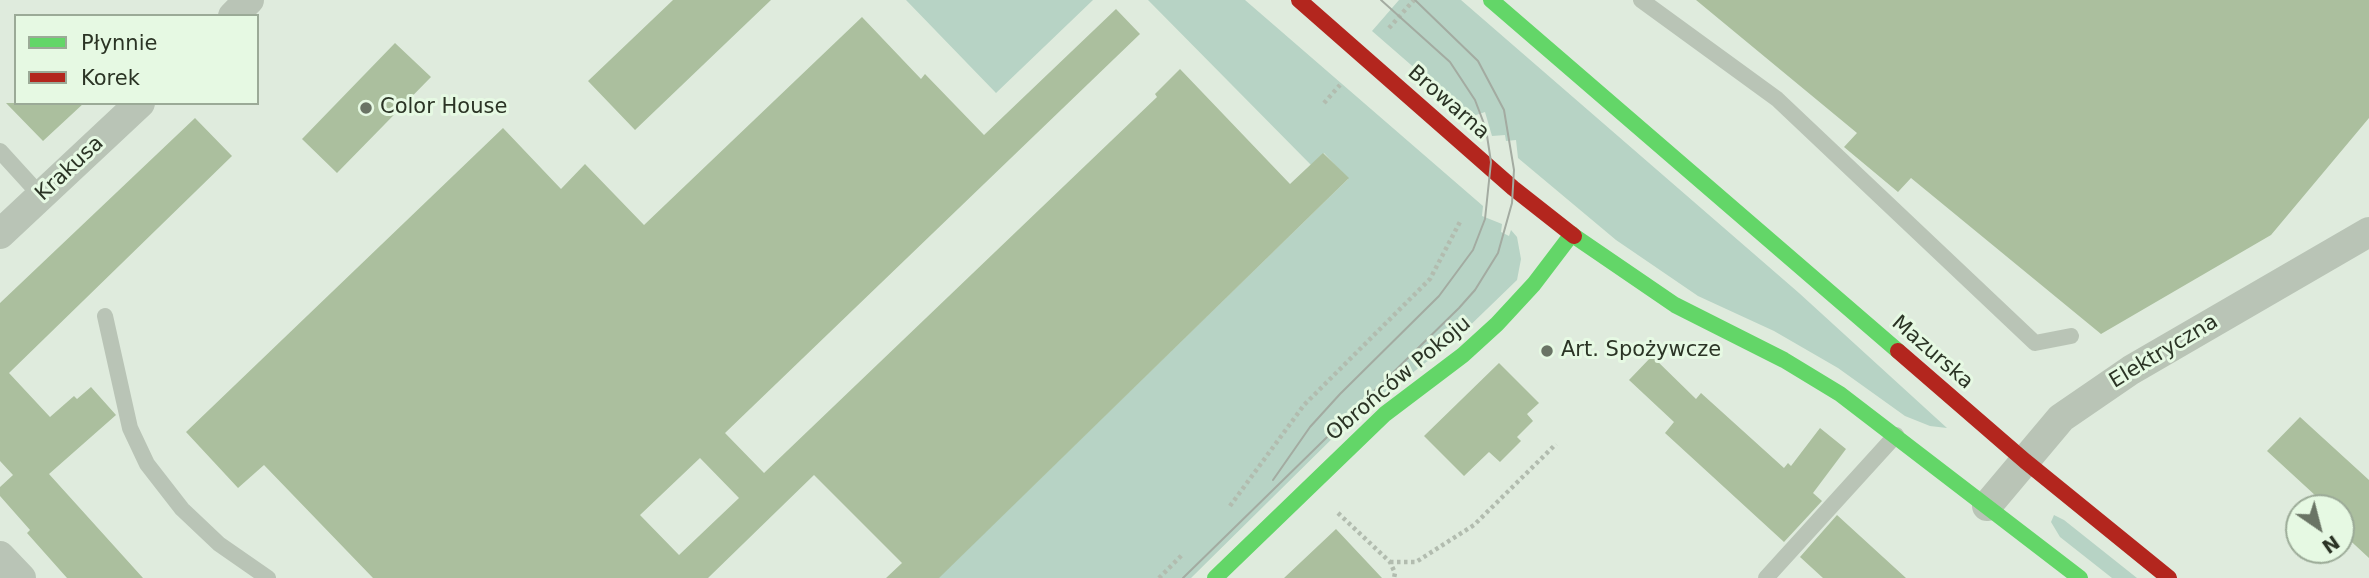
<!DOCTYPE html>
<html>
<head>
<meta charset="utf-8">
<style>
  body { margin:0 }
  #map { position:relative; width:2369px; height:578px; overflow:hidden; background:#dfebdd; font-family:"DejaVu Sans",sans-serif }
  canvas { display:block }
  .legend { position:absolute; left:14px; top:14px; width:245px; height:91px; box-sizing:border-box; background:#e6f9e3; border:2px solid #9baa97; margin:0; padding:9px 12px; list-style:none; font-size:21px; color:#2b3425 }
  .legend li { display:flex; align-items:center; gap:14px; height:35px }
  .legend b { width:35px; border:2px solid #9baa97 }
  .north { position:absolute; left:2285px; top:494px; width:70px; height:70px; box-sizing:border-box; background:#e6f9e3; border:2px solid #9baa97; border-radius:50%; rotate:145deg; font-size:19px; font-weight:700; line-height:28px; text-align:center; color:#2b3425 }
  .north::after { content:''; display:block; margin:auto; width:24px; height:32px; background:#6a7465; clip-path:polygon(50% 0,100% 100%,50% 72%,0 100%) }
</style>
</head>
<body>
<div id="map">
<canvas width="2369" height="578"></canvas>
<ul class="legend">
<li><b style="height:9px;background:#63d668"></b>Płynnie</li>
<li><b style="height:9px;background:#b3261e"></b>Korek</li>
</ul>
<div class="north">N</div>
</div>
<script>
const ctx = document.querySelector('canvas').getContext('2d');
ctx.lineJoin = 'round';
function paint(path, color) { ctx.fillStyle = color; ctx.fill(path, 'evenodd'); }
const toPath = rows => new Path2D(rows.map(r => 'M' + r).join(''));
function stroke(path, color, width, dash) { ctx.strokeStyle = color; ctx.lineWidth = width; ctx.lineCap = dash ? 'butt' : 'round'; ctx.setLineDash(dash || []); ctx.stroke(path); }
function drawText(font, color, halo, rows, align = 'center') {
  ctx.font = font + ' "DejaVu Sans",sans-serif'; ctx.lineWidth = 6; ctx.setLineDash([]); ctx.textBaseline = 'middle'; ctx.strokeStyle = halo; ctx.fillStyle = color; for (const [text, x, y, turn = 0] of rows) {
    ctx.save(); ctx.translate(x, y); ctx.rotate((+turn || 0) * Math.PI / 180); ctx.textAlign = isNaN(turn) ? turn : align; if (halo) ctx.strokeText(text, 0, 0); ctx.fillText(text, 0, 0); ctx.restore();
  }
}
paint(toPath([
  [906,0,1093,0,996,93],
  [1148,0,1245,0,1483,206,1482,216,1502,224,1501,232,1509,236,1511,230,1517,237,1521,259,1517,280,1456,339,1348,423,1191,578,938,578,1348,179,1324,153,1311,165],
  [1399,0,1461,0,1799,293,1947,428,1930,426,1905,416,1838,368,1774,331,1698,296,1616,240,1518,158,1516,140,1506,141,1505,135,1492,136,1485,112,1476,115,1479,124,1372,31],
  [2054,515,2064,520,2137,578,2112,578,2060,537,2051,522]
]), '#b7d3c5');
paint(toPath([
  [673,0,771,0,635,130,588,81],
  [1696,0,2369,0,2369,118,2271,235,2101,334,1911,178,1898,192,1844,147,1857,133],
  [1116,9,1140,34,725,433,764,473,1157,97,1155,94,1180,69,1290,184,1323,153,1349,178,939,578,886,578,902,563,814,475,708,578,373,578,264,465,238,488,186,432,503,128,561,189,585,164,644,225,862,17,921,79,925,74,984,135],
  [700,458,739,498,679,555,640,515],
  [395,43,431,77,337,173,302,139],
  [6,103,84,103,43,141],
  [195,118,232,156,9,373,50,417,74,396,77,399,91,387,116,415,49,474,143,578,67,578,27,533,30,530,0,496,0,487,13,475,0,461,0,303],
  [1652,356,1696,399,1701,393,1784,468,1788,463,1791,466,1820,428,1846,449,1813,493,1822,501,1784,542,1665,433,1674,422,1629,380],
  [1499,363,1539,403,1527,414,1533,421,1517,437,1521,441,1500,462,1489,452,1464,476,1424,436],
  [2300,417,2369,480,2369,558,2341,532,2341,508,2329,508,2267,451],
  [1837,515,1906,578,1823,578,1800,557],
  [1336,529,1382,578,1284,578]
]), '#abbf9e');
stroke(toPath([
  [1389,28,1414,0],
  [1324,103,1340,85],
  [1230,506,1304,405,1430,279,1461,220],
  [1338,513,1390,562,1395,573,1394,578],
  [1390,562,1416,562,1474,525,1556,444],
  [1159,578,1182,555]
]), '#b2bcaf', 4.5, [3.5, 3.5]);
stroke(toPath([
  [1641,0,1777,99,2035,343,2071,336],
  [0,151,41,196],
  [105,316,130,428,147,464,182,509,219,544,268,578],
  [1766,578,1896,435]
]), '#b9c4b6', 16);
stroke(toPath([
  [233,16,249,0],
  [0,234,140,103],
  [1987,506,2061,418,2131,370,2369,232],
  [0,556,21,578]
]), '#b9c4b6', 30);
stroke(toPath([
  [1491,0,1898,351],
  [1574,236,1675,305,1784,360,1840,394,2080,578],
  [1215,578,1385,414,1463,355,1497,324,1534,284,1572,234]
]), '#63d668', 16);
stroke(toPath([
  [1299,0,1513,188,1574,236],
  [1898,351,2025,461,2169,578]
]), '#b3261e', 16);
stroke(toPath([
  [1273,480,1310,427,1340,394,1439,296,1473,250,1485,219,1491,162,1486,129,1475,100,1450,62,1381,0],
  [1183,578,1459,308,1475,290,1498,253,1512,203,1514,170,1504,110,1478,61,1415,0]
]), '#a3aba1', 2);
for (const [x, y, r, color] of [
  [366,108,7,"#6a7465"],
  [1547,351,7,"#6a7465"]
]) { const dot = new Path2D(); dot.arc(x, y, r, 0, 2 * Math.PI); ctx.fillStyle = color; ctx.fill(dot); stroke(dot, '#e6f9e3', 2.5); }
drawText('21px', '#2b3425', '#e6f9e3', [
  ["Browarna",1448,103,41],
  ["Krakusa",70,169,-43],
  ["Elektryczna",2164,352,-31],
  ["Mazurska",1932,353,41],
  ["Obrońców Pokoju",1399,379,-40]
]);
drawText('21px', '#2b3425', '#e6f9e3', [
  ["Color House",380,108],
  ["Art. Spożywcze",1561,351]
], 'left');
</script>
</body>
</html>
